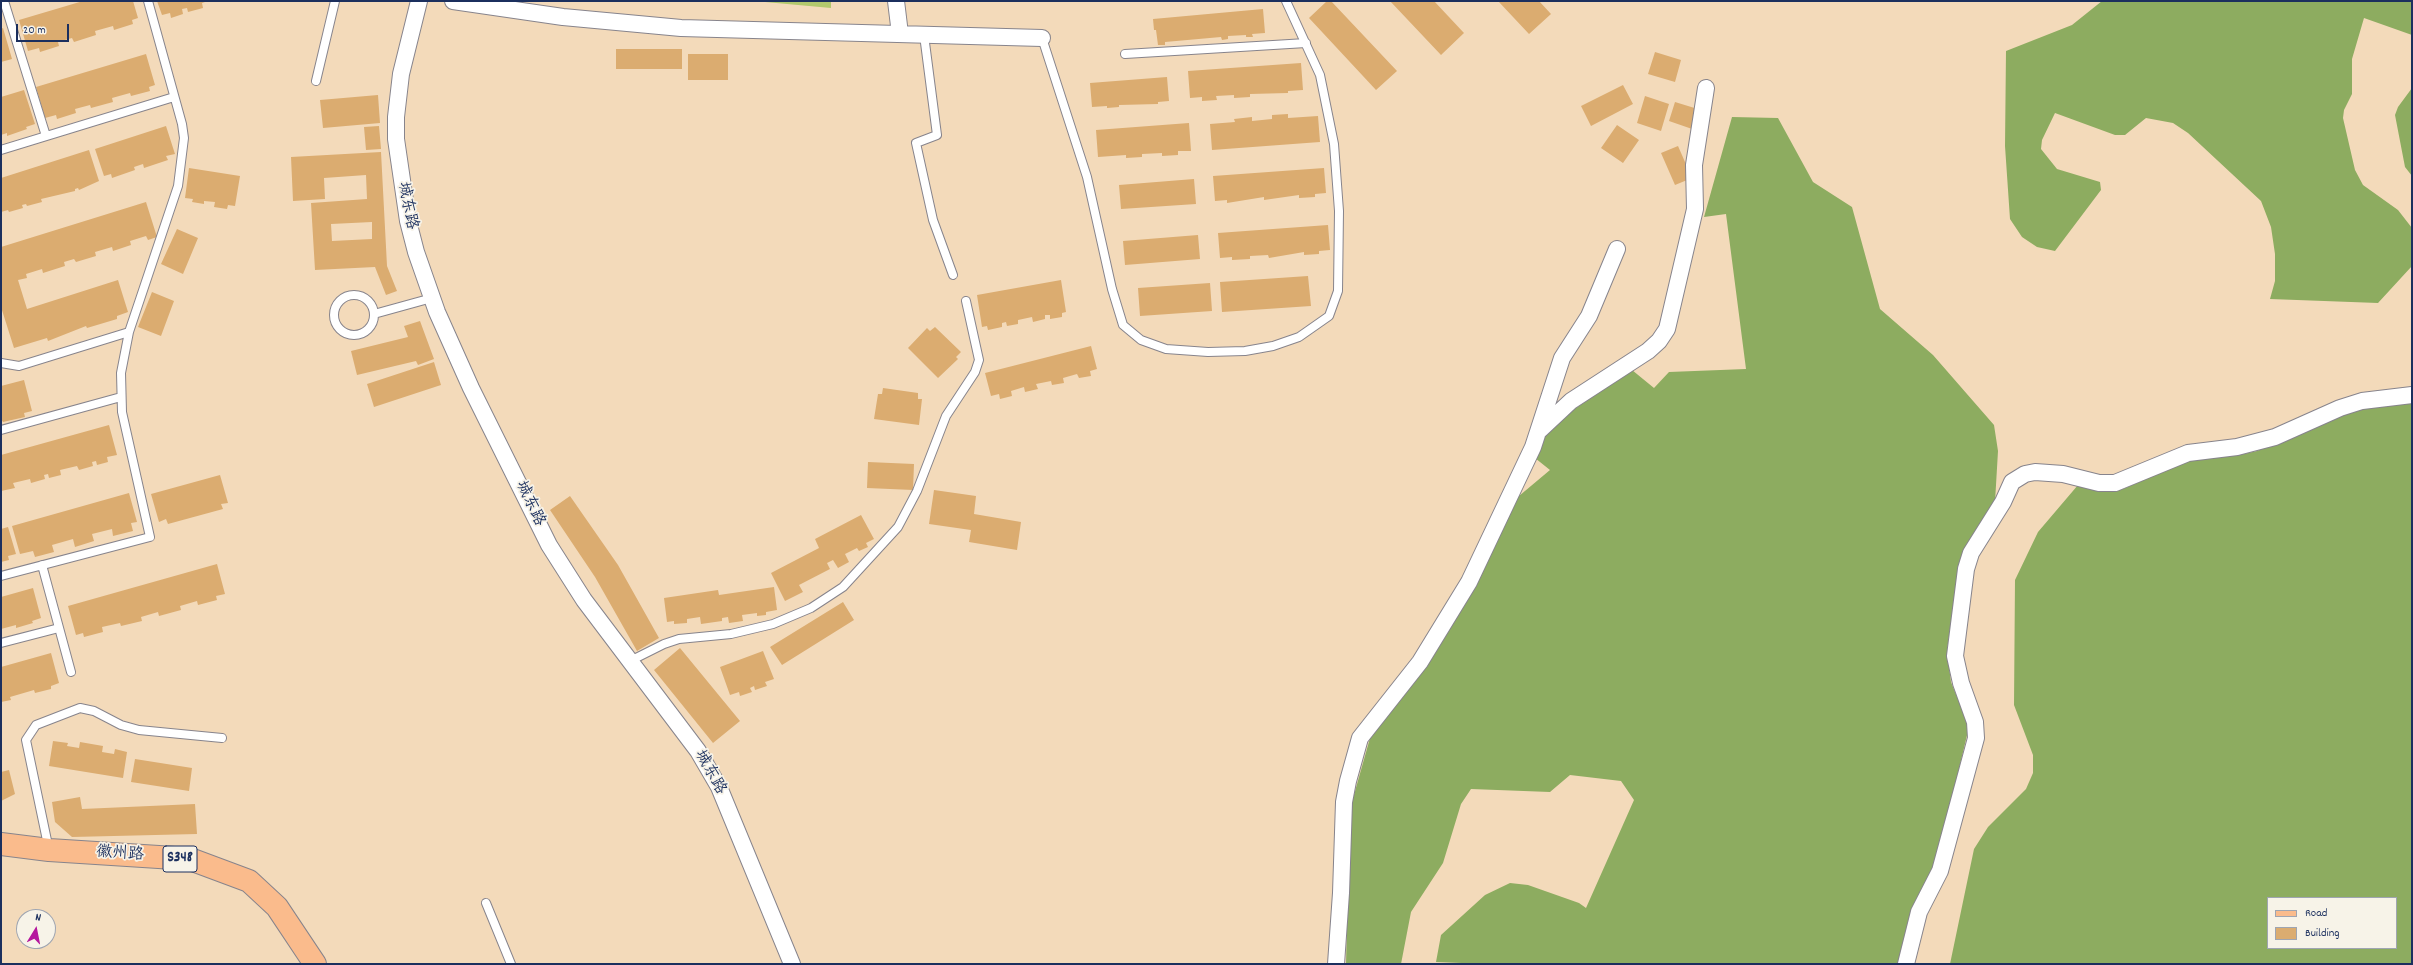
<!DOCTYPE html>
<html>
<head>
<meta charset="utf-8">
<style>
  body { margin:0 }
  #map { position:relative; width:2413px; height:965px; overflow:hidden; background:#f3daba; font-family:Dekko,sans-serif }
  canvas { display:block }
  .frame { position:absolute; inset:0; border:2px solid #1b2f5e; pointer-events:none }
  .legend { position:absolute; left:2267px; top:897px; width:130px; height:52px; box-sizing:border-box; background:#f7f3e8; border:1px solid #9fa5b1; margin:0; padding:5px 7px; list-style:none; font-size:12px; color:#1b2f5e }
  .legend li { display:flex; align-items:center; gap:8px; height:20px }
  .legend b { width:20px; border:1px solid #9fa5b1 }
  .north { position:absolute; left:16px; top:909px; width:40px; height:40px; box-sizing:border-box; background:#f7f3e8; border:1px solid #9fa5b1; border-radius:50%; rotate:10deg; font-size:11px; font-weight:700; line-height:16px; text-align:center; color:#1b2f5e }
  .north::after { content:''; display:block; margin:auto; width:14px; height:18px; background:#b5179e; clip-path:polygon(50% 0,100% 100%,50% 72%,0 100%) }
  .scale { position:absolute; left:16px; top:24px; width:53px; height:18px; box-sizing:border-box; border:2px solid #1b2f5e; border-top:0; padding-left:5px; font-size:12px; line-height:14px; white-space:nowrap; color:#1b2f5e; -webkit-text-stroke:3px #f7f3e8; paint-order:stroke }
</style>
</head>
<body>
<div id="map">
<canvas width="2413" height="965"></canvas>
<div class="frame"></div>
<ul class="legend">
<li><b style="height:5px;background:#fabb8c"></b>Road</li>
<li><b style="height:11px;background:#dbac70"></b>Building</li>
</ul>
<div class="north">N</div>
<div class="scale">20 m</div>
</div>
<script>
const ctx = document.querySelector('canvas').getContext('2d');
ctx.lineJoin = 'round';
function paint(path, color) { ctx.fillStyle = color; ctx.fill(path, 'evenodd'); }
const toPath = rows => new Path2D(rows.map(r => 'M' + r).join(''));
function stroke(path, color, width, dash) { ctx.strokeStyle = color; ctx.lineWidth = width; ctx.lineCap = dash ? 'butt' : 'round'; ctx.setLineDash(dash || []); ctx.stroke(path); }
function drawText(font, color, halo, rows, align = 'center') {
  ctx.font = font + ' Dekko,"LXGW WenKai TC",sans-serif'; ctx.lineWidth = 3.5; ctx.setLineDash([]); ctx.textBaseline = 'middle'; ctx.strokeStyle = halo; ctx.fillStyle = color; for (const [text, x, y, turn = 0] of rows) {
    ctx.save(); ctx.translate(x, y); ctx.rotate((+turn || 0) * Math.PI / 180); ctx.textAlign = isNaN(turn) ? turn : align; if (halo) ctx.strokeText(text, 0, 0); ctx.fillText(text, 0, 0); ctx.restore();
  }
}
paint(toPath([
  [754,1,831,1,831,8]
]), '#b2c86d');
paint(toPath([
  [2102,1,2412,1,2412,35,2364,18,2352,59,2352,94,2344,110,2343,118,2355,170,2363,185,2398,210,2412,228,2412,266,2378,303,2270,299,2275,281,2275,254,2271,227,2261,201,2188,133,2173,123,2146,118,2125,135,2115,135,2055,113,2042,140,2041,149,2057,169,2100,182,2101,190,2055,251,2037,247,2022,237,2010,219,2005,146,2006,51,2072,25],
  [2412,88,2412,176,2405,167,2395,115,2398,107],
  [1732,117,1778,118,1813,182,1852,207,1880,309,1933,355,1994,425,1998,451,1995,502,1958,569,1947,651,1951,682,1966,719,1968,731,1936,866,1902,964,1487,964,1436,962,1441,935,1485,895,1510,883,1528,885,1579,903,1586,908,1634,800,1621,781,1570,775,1550,792,1471,789,1461,804,1443,863,1411,912,1401,964,1346,964,1350,809,1372,731,1519,496,1550,470,1535,458,1545,429,1632,370,1654,388,1669,372,1746,369,1726,214,1704,217],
  [2412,400,2412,964,1950,964,1974,849,1988,827,2026,789,2033,773,2033,755,2014,705,2015,580,2038,532,2078,485,2114,490,2123,489,2187,461,2239,455,2257,451,2337,415,2370,404],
  [2268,898,2396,898,2396,948,2268,948]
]), '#8dac60');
paint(toPath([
  [83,1,133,1,138,18,132,20,133,24,114,30,113,26,95,31,96,35,74,42,72,38,58,42,59,46,40,52,39,48,28,51,19,20],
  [157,1,208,1,202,3,203,8,188,12,187,8,182,9,183,14,171,18,170,13,162,15],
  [1327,1,1331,1,1397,71,1376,90,1309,18],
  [1390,1,1434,1,1464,33,1441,55],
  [1498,1,1539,1,1551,14,1529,34],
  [1263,9,1265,33,1252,34,1253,37,1246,37,1246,35,1228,36,1228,39,1222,40,1221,37,1165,42,1165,45,1158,45,1156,30,1154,30,1153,19],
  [3,28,12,59,1,62,1,29],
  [616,49,682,49,682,69,616,69],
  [1655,52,1681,60,1675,82,1648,74],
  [146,54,155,85,149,87,150,91,131,96,130,93,112,98,113,102,91,108,90,105,75,109,76,113,57,119,56,115,45,118,36,87],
  [688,54,728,54,728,80,688,80],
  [1301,63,1303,90,1288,91,1288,93,1250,94,1250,97,1234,98,1234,95,1216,96,1217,100,1202,101,1202,97,1190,98,1188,71],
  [1167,77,1169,101,1158,102,1158,104,1119,105,1119,107,1107,108,1107,106,1092,107,1090,83],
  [1623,85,1633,104,1591,126,1581,106],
  [24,90,35,124,26,127,27,129,7,136,7,133,1,135,1,97],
  [378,95,380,123,323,128,320,100],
  [1645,96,1669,104,1661,131,1637,123],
  [1675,102,1701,110,1695,130,1669,121],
  [1288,114,1288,118,1318,116,1320,142,1212,150,1210,124,1235,122,1234,119,1252,117,1252,121,1272,119,1272,115],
  [1189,123,1191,151,1178,151,1178,155,1162,156,1162,153,1142,154,1142,157,1126,158,1126,155,1098,157,1096,130],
  [1617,125,1639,140,1623,163,1601,148],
  [166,126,175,154,166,156,168,160,144,168,143,164,134,167,135,170,112,178,111,174,104,176,95,149],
  [379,126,381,149,366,150,364,127],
  [1678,146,1692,178,1675,185,1661,153],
  [89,150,99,181,79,190,78,188,75,189,75,191,41,199,42,202,27,206,26,204,22,205,23,208,9,212,8,210,1,212,1,178],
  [381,152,387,266,397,291,386,295,375,267,315,270,311,203,367,199,366,175,324,178,325,199,293,201,291,157],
  [372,222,372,239,332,241,331,224],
  [189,168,240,176,235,206,228,205,227,209,214,207,215,202,204,201,204,204,192,202,193,199,185,198],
  [1324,168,1326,193,1315,194,1315,197,1299,198,1299,195,1264,200,1264,197,1227,203,1227,200,1215,201,1213,176],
  [1194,179,1196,204,1121,209,1119,185],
  [146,202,157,237,148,240,146,236,130,241,131,245,113,251,112,247,95,252,96,256,76,262,74,259,64,262,65,266,43,273,42,269,26,274,27,278,18,280,27,309,118,280,128,312,117,316,117,319,87,328,86,326,48,341,47,338,14,348,1,307,1,247],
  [1328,225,1330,250,1319,251,1319,254,1304,255,1304,252,1269,258,1268,255,1250,256,1250,259,1232,260,1232,257,1220,258,1218,233],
  [177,229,198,238,183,274,161,264],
  [1198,235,1200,259,1125,265,1123,241],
  [1308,276,1311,306,1222,312,1220,282],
  [1061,280,1066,312,1062,313,1062,317,1050,319,1050,315,1045,315,1045,319,1033,322,1032,317,1018,320,1018,324,1007,326,1006,322,1002,323,1002,327,988,330,987,326,982,327,977,295],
  [1210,283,1212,311,1140,316,1138,288],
  [152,292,174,301,161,336,138,327],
  [420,321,434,359,418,365,416,361,357,375,351,351,408,337,404,326],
  [935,327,961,352,956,357,958,359,938,378,908,348,927,328,930,331],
  [1091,346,1097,369,1090,371,1091,376,1079,378,1077,374,1063,378,1064,383,1052,385,1051,381,1036,384,1038,389,1025,392,1024,387,1011,391,1012,396,1000,399,999,394,991,396,985,373],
  [434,362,441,385,374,407,367,384],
  [24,380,32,411,24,413,25,417,3,422,1,419,1,386],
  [883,388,918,393,918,399,922,399,919,425,874,419,878,394,882,394],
  [109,425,117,455,107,457,108,462,97,465,96,461,92,462,93,466,79,470,77,466,60,470,61,475,49,478,48,474,44,475,45,479,31,483,30,479,13,483,15,488,1,491,1,455],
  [868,462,914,464,913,490,867,488],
  [220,475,228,503,221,504,223,509,168,524,166,519,159,522,151,494],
  [934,490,976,496,974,514,1021,522,1017,550,969,542,971,530,929,524],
  [129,493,137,522,131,523,133,531,113,536,112,529,92,534,94,541,75,547,73,539,52,545,54,552,35,557,33,551,20,554,12,526],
  [570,496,618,565,659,638,637,651,595,577,550,510],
  [861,515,874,539,866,543,868,547,859,551,857,548,845,554,849,562,838,568,833,560,827,563,830,569,799,585,803,592,785,601,771,573,819,548,815,539],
  [8,527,16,554,8,556,9,560,1,562,1,529],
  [217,564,225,594,216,596,217,600,198,605,197,601,180,606,181,610,159,616,158,612,141,617,142,621,121,626,120,623,102,627,103,632,84,637,83,633,76,635,68,606],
  [774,587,777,610,766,612,766,615,757,616,757,613,742,615,743,621,729,623,728,617,722,618,722,621,701,624,700,617,687,619,687,623,674,624,674,621,667,622,664,598,718,590,719,595],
  [33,588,41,618,32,621,33,623,16,628,16,625,1,629,1,597],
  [843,602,854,620,782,665,770,647],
  [680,648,740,721,713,743,654,670],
  [763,651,774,679,765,682,767,686,755,690,754,686,750,688,752,692,740,696,739,692,730,695,720,667],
  [51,653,59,683,51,686,51,689,35,693,34,690,10,697,11,700,1,702,1,667],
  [53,741,68,743,67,746,79,748,80,742,103,746,102,752,114,754,115,749,127,752,123,778,49,766],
  [135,759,192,768,189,791,131,782],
  [9,770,15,794,1,801,1,772],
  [80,797,82,809,195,804,197,834,72,837,55,822,52,802]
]), '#dbac70');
const lane = toPath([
  [4,1,46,136],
  [924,35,937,135,916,143,933,220,953,275],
  [1042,38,1087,177,1112,289,1123,325,1141,340,1166,349,1208,352,1245,351,1273,346,1299,337,1329,316,1338,291,1339,211,1334,144,1320,75,1286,1],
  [1125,54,1306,43],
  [316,81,335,1],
  [1,150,174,97],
  '334 315a20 20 0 1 1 40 0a20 20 0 1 1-40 0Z',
  [374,314,432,298],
  [1,363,19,366,129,332],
  [1,430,121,397],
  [42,565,71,672],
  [1,576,150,537,122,412,121,373,129,332,178,186,184,138,182,124,148,1],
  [1,643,59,628],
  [630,661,664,644,679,639,731,634,773,624,811,608,843,587,898,527,917,491,946,416,975,372,979,360,966,301],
  [49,850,26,740,36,725,80,708,94,711,121,725,139,730,222,738],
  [486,903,511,964]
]);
const street = toPath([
  [419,1,401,74,396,117,396,139,408,221,416,252,437,312,471,388,549,545,584,600,698,751,719,787,792,964],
  [453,1,563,17,681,28,1042,38],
  [896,1,900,34],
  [1540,430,1571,401,1648,351,1659,341,1667,329,1695,209,1694,165,1706,88],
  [1336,964,1341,893,1344,802,1348,781,1360,738,1420,662,1469,582,1533,447,1562,358,1589,316,1617,249],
  [1906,964,1919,912,1940,871,1976,738,1975,722,1961,683,1955,656,1966,569,1971,553,2003,502,2012,482,2025,474,2035,472,2063,474,2099,483,2115,483,2188,453,2237,447,2275,437,2340,408,2362,401,2412,395]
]);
const primary = toPath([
  [1,844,49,850,190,859,249,881,277,907,315,964]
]);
stroke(lane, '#87848c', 10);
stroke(street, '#87848c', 18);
stroke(primary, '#87848c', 24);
stroke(lane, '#fff', 8);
stroke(street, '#fff', 16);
stroke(primary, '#fabb8c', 22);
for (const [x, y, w] of [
  [180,859,34]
]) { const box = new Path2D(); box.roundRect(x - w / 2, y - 13, w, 26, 3); ctx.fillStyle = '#f7f3e8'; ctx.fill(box); stroke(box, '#1b2f5e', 1); }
drawText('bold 15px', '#1b2f5e', null, [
  ["S348",180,859]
]);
drawText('16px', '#1b2f5e', '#f7f3e8', [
  ["城东路",406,206,79],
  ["城东路",529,504,65],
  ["城东路",709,773,61],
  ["徽州路",120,855,4]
]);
</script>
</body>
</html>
